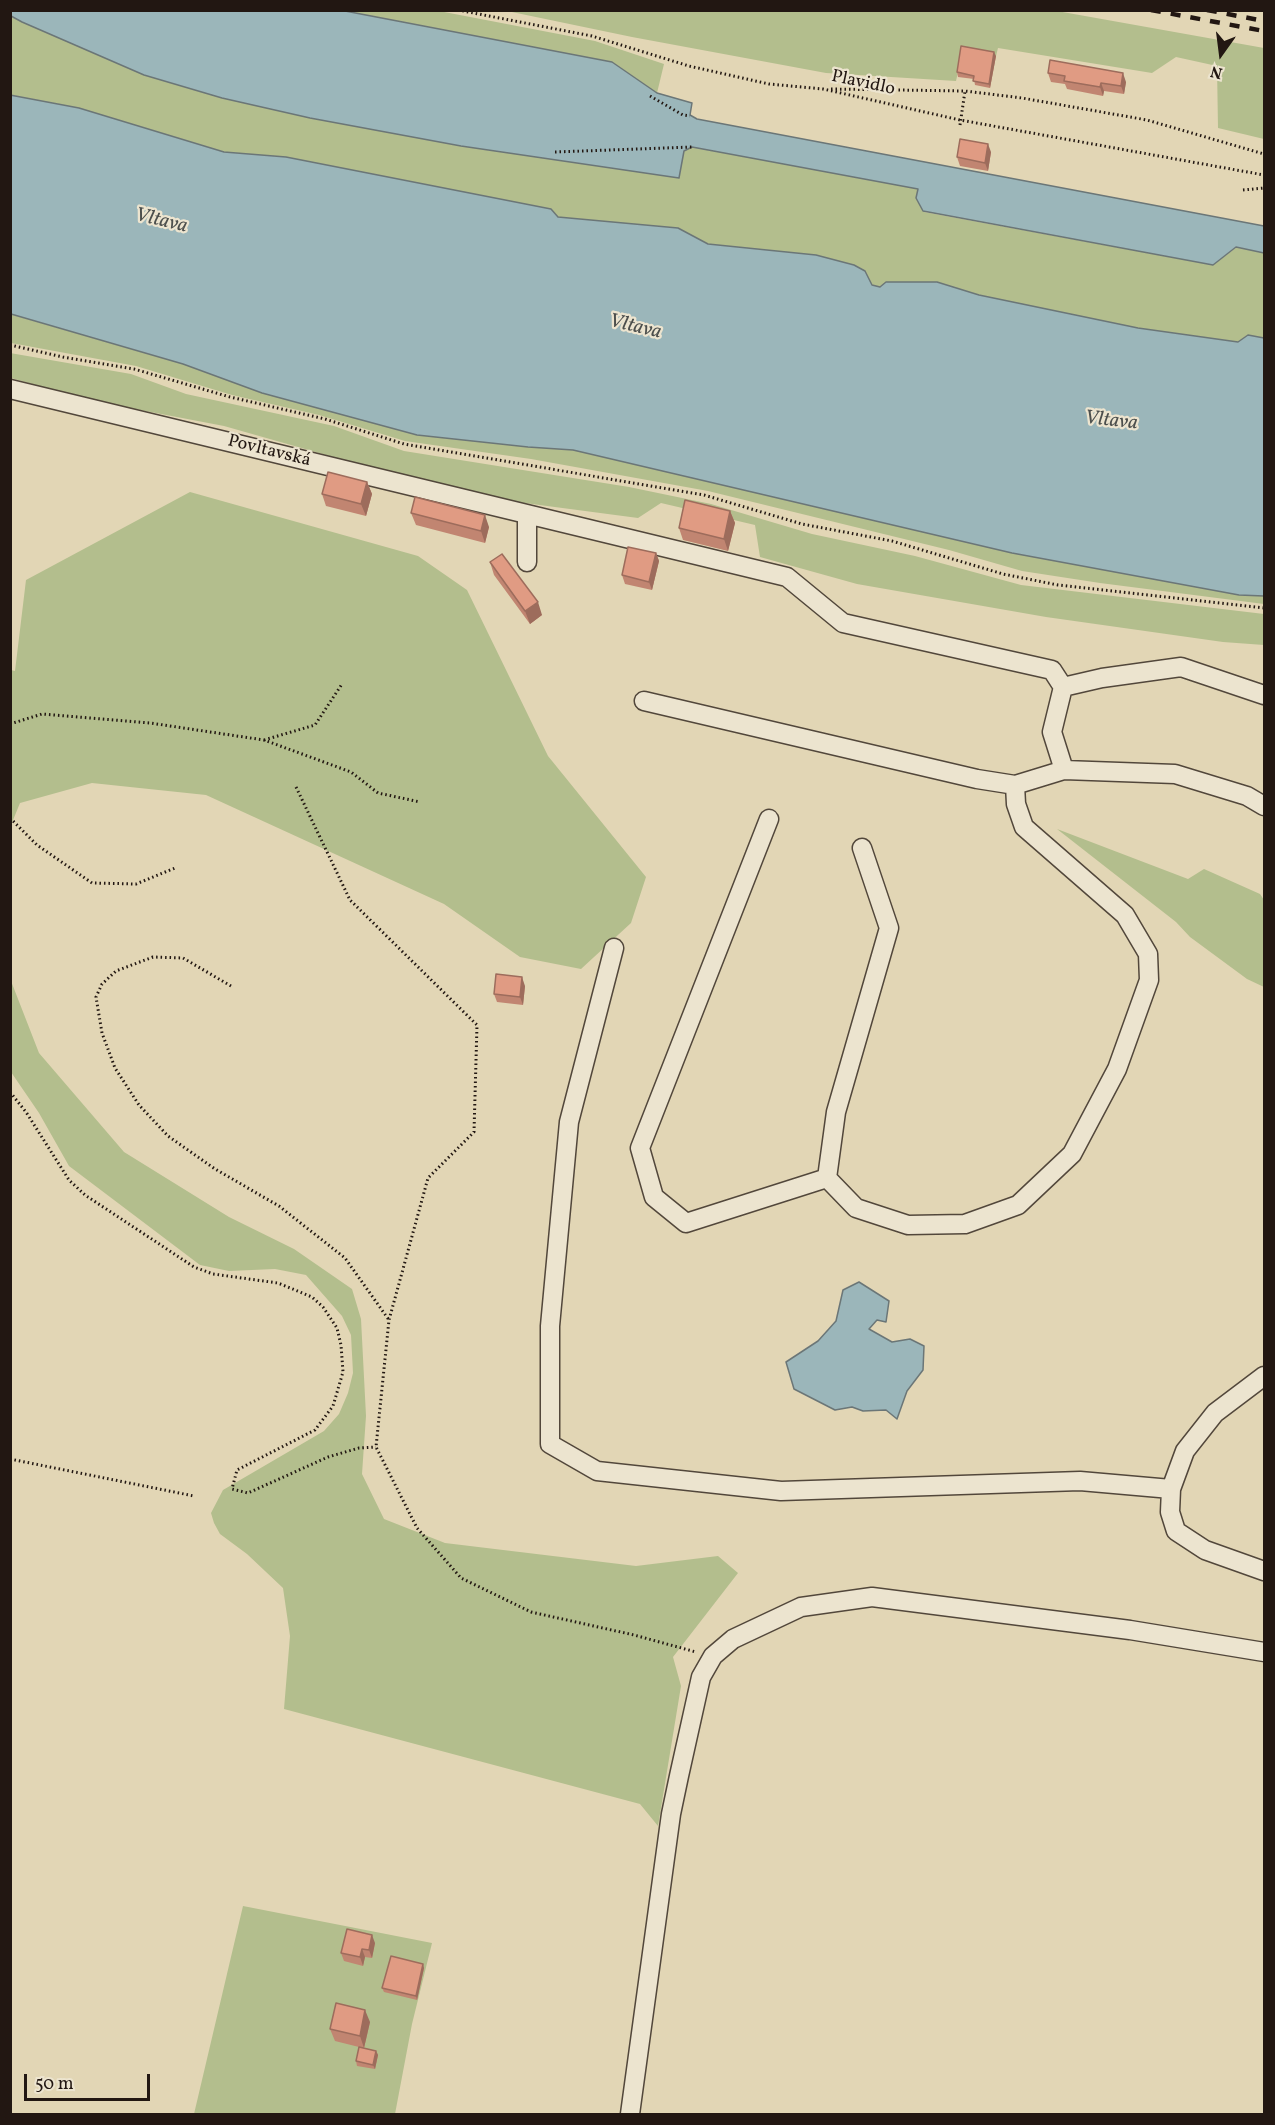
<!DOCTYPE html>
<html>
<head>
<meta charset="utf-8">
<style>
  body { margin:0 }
  #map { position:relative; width:1275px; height:2125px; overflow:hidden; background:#e2d6b5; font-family:Vollkorn,serif }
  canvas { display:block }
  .frame { position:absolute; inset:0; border:12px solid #221712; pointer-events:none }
  .north { position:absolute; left:1191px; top:24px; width:60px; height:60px; -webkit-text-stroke:4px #ece4cf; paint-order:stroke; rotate:194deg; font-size:16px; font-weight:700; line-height:24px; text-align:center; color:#221712 }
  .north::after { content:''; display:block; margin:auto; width:21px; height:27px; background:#221712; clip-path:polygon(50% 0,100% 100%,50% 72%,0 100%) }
  .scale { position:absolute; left:24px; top:2074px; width:126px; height:27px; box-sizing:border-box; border:3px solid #221712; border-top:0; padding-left:8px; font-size:18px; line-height:21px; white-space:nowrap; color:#221712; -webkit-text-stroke:4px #ece4cf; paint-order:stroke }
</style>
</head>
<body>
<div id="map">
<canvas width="1275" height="2125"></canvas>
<div class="frame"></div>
<div class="north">N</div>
<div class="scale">50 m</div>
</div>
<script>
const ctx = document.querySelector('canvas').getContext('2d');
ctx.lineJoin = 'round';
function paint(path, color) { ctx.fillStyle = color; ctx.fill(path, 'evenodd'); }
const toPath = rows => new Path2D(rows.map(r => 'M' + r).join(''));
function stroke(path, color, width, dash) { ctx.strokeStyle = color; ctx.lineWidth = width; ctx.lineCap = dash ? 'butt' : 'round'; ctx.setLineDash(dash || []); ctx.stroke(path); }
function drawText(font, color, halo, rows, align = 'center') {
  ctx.font = font + ' Vollkorn,serif'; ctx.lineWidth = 4.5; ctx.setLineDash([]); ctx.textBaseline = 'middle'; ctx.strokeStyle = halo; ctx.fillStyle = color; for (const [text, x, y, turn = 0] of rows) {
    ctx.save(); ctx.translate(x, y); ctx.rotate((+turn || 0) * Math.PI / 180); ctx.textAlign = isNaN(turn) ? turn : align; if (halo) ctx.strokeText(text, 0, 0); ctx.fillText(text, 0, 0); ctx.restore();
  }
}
paint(toPath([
  [345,11,439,11,595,41,664,64,657,93,612,62],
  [507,11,1057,11,1264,48,1264,139,1218,128,1217,66,1176,57,1152,73,998,48,996,56,963,50,956,81,826,73,632,37],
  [10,16,144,75,222,98,461,146,679,178,684,151,692,147,918,189,916,198,924,212,1213,265,1237,247,1264,253,1264,338,1248,335,1238,342,1138,328,979,295,937,282,880,288,872,285,865,271,816,255,708,244,678,228,558,217,551,209,286,157,224,152,79,108,11,95],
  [10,314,183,364,262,393,417,435,528,447,573,450,1012,553,1239,595,1264,596,1264,604,1100,583,1022,571,949,550,708,491,531,459,405,441,319,415,232,395,136,366,11,343],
  [10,353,131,374,186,394,334,426,404,451,629,487,711,504,812,534,915,556,1021,585,1264,614,1264,645,1223,642,1046,617,857,584,760,557,755,525,661,503,638,518,517,502,372,468,224,426,93,401,11,378],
  [190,492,418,556,467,590,548,756,646,877,631,923,581,969,520,957,444,904,206,795,92,783,20,803,11,825,11,670,15,671,26,580],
  [1057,829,1188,879,1204,869,1260,894,1264,900,1264,987,1247,979,1190,937,1176,922],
  [11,981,39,1053,124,1152,229,1217,294,1249,352,1289,361,1319,366,1416,362,1474,384,1519,445,1543,636,1566,718,1556,738,1573,673,1657,681,1686,658,1826,640,1804,284,1709,290,1636,283,1588,247,1554,220,1534,214,1523,211,1513,223,1490,324,1431,339,1414,348,1393,353,1373,351,1335,342,1316,306,1275,275,1269,229,1271,200,1265,69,1166,39,1113,11,1072],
  [243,1906,432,1943,412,2024,395,2114,194,2114]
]), '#b3be8d');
const water = toPath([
  [10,11,345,11,612,62,657,93,692,103,690,115,697,119,1264,226,1264,253,1236,247,1213,265,923,211,916,198,918,189,692,147,684,151,679,178,461,146,310,118,222,98,144,75,22,22,11,16,10,11],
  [10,95,79,108,224,152,286,157,551,209,558,217,678,228,708,244,816,255,854,265,865,271,872,285,880,287,886,282,937,282,979,295,1138,328,1238,342,1248,335,1264,338,1264,596,1239,595,1012,553,573,450,528,447,417,435,262,393,183,364,11,314,10,95],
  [859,1282,889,1301,886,1322,877,1320,869,1329,892,1342,910,1339,924,1346,923,1370,907,1391,897,1419,886,1410,863,1411,852,1407,835,1410,794,1389,786,1362,818,1341,836,1321,843,1290,859,1282]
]);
paint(water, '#9bb6ba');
stroke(water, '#6b7677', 1.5);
const minor = toPath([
  [10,389,787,577,843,623,1052,670,1063,687],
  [527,515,527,562],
  [644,701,977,779,1015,785,1064,770,1175,774,1247,796,1264,806],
  [1064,770,1052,732,1063,687,1102,678,1181,667,1264,695],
  [769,819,640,1148,654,1197,686,1223,827,1178],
  [862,848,889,928,836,1112,827,1178,856,1208,908,1225,965,1224,1018,1205,1072,1154,1117,1069,1149,980,1148,954,1125,915,1024,827,1016,804,1015,785],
  [614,948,569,1122,550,1326,550,1444,597,1471,781,1491,1080,1481,1171,1489],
  [1264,1376,1215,1413,1185,1451,1171,1489,1170,1512,1176,1531,1205,1550,1264,1571],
  [630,2114,671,1814,679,1776,701,1677,713,1656,733,1639,801,1607,872,1597,1130,1630,1264,1652]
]);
stroke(minor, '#52473b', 21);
stroke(toPath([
  [458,10,592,36,689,66,769,84,823,89,960,120,1264,175],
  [831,89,965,91,1022,98,1147,120,1264,154],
  [650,96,683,115,690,116],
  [960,125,965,91],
  [555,152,692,147],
  [1243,190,1264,188],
  [10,345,63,357,134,369,230,397,325,419,404,444,704,495,802,524,892,541,1003,574,1058,585,1264,608],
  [10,724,42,714,150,723,264,740,351,772,378,793,420,802],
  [264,740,315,725,342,684],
  [296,787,350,900,477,1025,474,1132,428,1178,389,1320,376,1447,417,1528,461,1578,531,1612,634,1635,696,1652],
  [10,818,37,845,92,883,136,884,175,868],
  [231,986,183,958,153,957,116,971,102,984,96,997,102,1033,115,1068,139,1105,168,1136,215,1169,279,1206,345,1258,389,1320],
  [10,1092,26,1112,69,1180,85,1195,194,1267,213,1274,278,1283,312,1297,323,1307,337,1328,341,1345,343,1372,333,1406,315,1430,237,1470,232,1489,248,1493,328,1457,359,1448,376,1447],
  [10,1459,194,1496]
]), '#221712', 3, [1.5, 3]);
stroke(minor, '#ece4cf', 18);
stroke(toPath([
  [1151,10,1264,31],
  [1207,10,1264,21]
]), '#221712', 4.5, [10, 10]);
paint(toPath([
  [996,56,990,88,975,85,974,79,958,77,957,72],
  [1048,73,1126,82,1124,94,1104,91,1103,96,1067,89,1065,84,1051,82],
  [991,152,988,171,960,166,957,157],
  [367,482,372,494,366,516,326,506,322,494],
  [730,511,735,523,728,551,683,540,679,528],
  [411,513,489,527,485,543,416,525],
  [656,553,659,561,652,590,625,584,622,575],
  [490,562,542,615,530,624,494,575],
  [525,986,523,1005,497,1002,494,994],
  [375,1943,372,1958,365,1957,363,1966,344,1961,341,1953],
  [424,1968,417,2000,384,1992,382,1988],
  [370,2022,364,2048,376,2051,378,2055,375,2069,357,2066,356,2061,359,2047,335,2041,330,2029]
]), '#c18571');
paint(toPath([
  [994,52,996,56,990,88,989,84],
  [1123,73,1126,82,1124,94,1121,86],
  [1101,83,1104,91,1103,96,1100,87],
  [988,144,991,152,988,171,985,163],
  [367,482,372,494,366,516,361,504],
  [730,511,735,523,728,551,724,539],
  [485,515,489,527,485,543,481,531],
  [656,553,659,561,652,590,649,582],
  [538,602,542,615,530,624,525,611],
  [522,977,525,986,523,1005,520,997],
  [372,1935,375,1943,372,1958,369,1950],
  [362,1949,365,1957,363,1966,360,1957],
  [423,1964,424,1968,417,2000,416,1996],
  [365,2010,370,2022,364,2048,360,2036],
  [376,2051,378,2055,375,2069,373,2065]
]), '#9d6c5c');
const building = toPath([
  [961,46,994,52,989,84,973,81,974,76,957,72,961,46],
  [1050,60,1123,73,1121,86,1101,83,1100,87,1064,81,1065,76,1048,73,1050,60],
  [960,139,988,144,985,163,957,157,960,139],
  [328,472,367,482,361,504,322,494,328,472],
  [415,497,485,515,481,531,411,513,415,497],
  [685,500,730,511,724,539,679,528,685,500],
  [628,547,656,553,649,582,622,575,628,547],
  [502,554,538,602,525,611,490,562,502,554],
  [496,974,522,977,520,997,494,994,496,974],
  [347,1929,372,1935,369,1950,362,1949,360,1957,341,1953,347,1929],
  [391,1956,423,1964,416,1996,382,1988,391,1956],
  [336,2003,365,2010,360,2036,330,2029,336,2003],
  [359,2047,376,2051,373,2065,356,2061,359,2047]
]);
paint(building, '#e09b83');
stroke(building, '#9d6c5c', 1.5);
drawText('18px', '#221712', '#ece4cf', [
  ["Plavidlo",863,84,12],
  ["Povltavská",269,452,14]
]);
drawText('italic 20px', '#4c4f4d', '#ece4cf', [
  ["Vltava",161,222,13],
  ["Vltava",635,328,13],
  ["Vltava",1111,422,6]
]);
</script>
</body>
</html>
